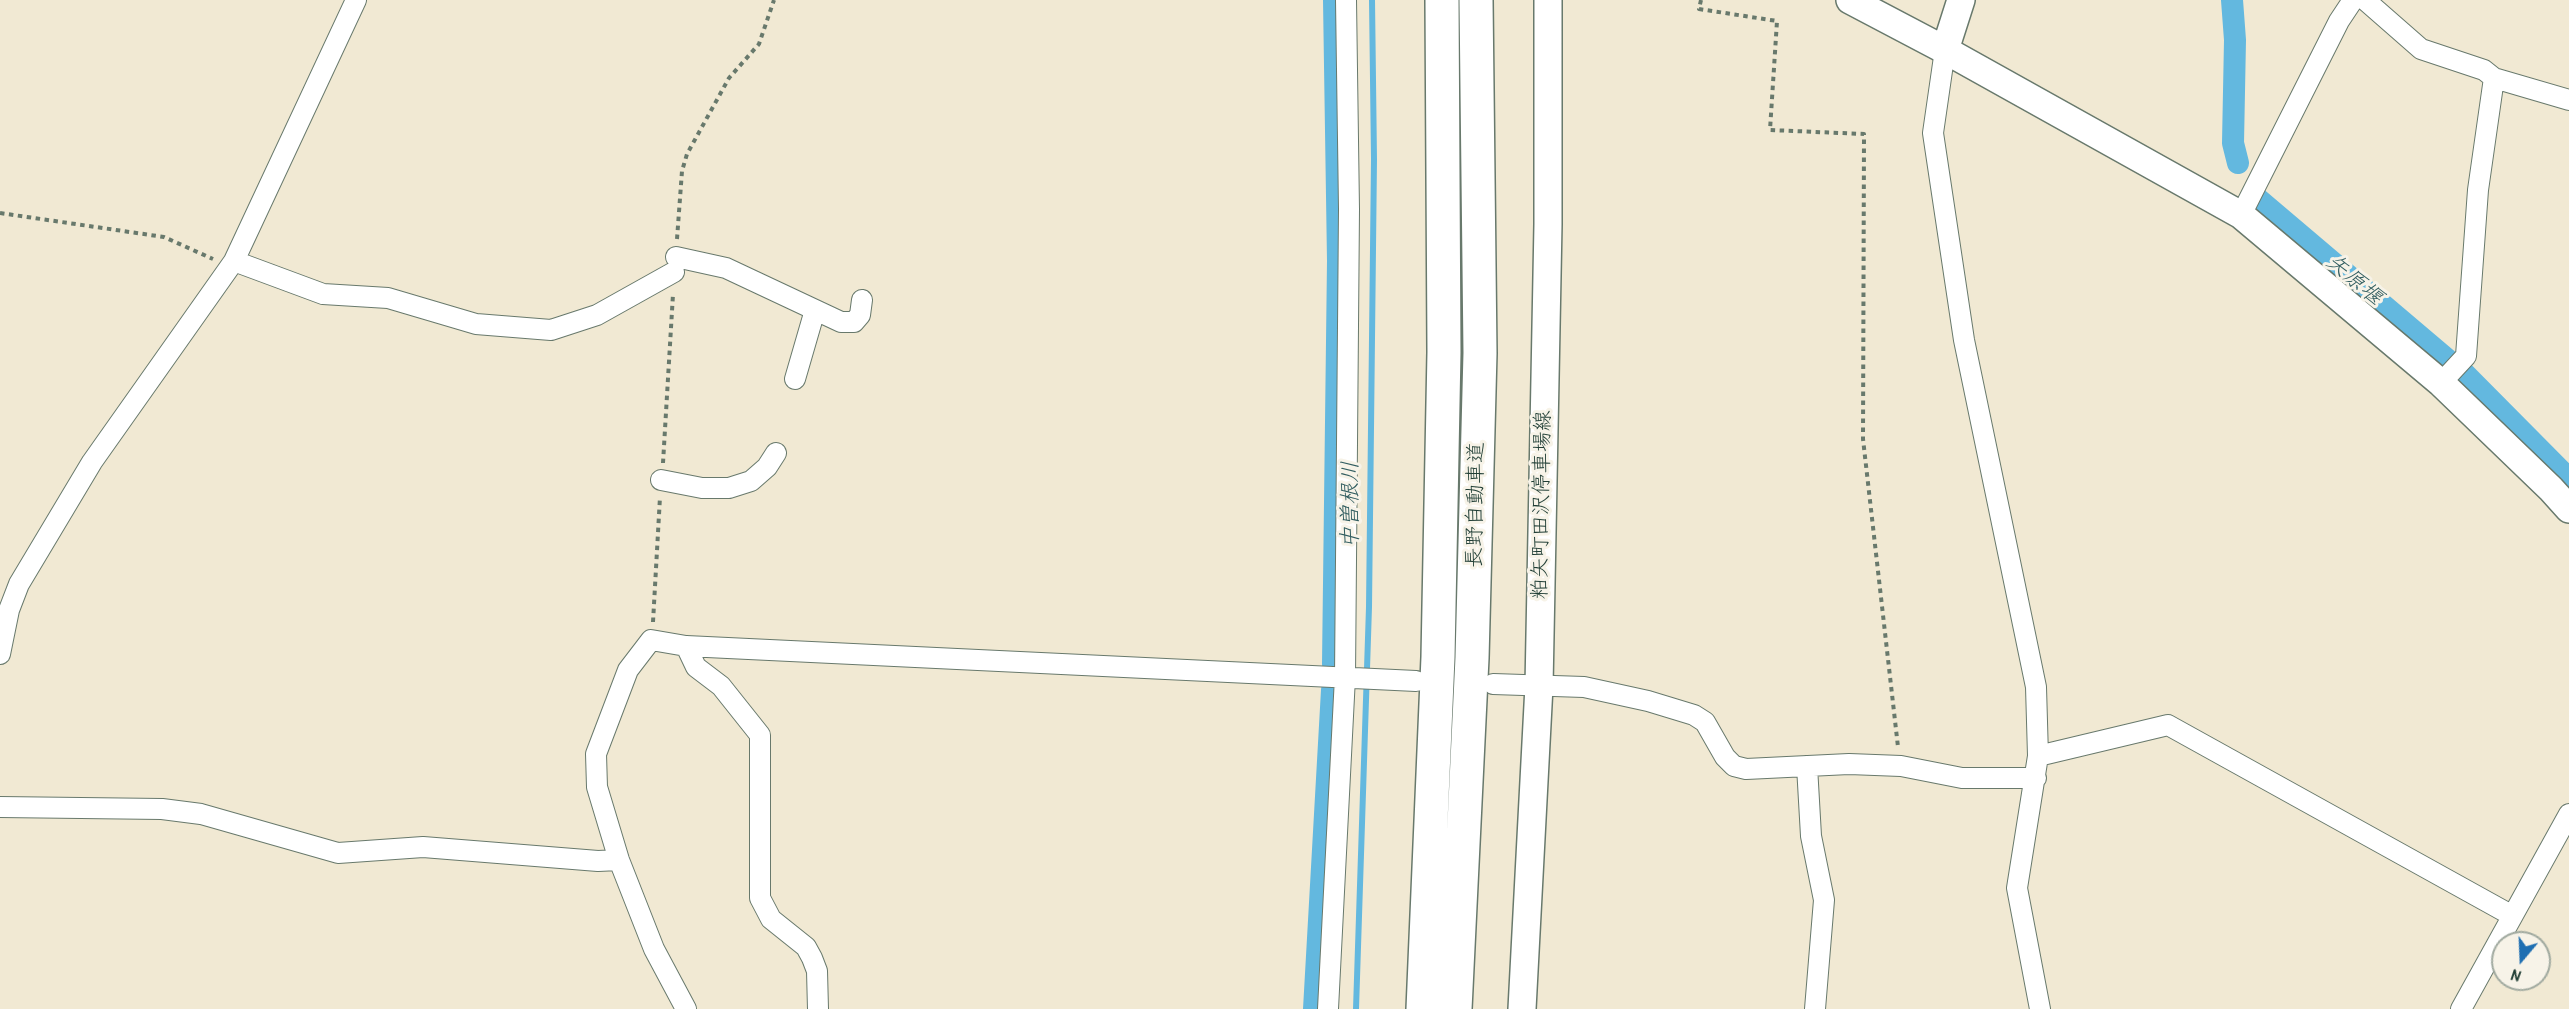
<!DOCTYPE html>
<html>
<head>
<meta charset="utf-8">
<style>
  body { margin:0 }
  #map { position:relative; width:2569px; height:1009px; overflow:hidden; background:#f1e9d3; font-family:"Patrick Hand",sans-serif }
  canvas { display:block }
  .north { position:absolute; left:2491px; top:931px; width:60px; height:60px; box-sizing:border-box; background:#f7f3e8; border:2px solid #a1aaa0; border-radius:50%; rotate:199deg; font-size:16px; font-weight:700; line-height:24px; text-align:center; color:#1f3d34 }
  .north::after { content:''; display:block; margin:auto; width:21px; height:27px; background:#1f6fb2; clip-path:polygon(50% 0,100% 100%,50% 72%,0 100%) }
</style>
</head>
<body>
<div id="map">
<canvas width="2569" height="1009"></canvas>
<div class="north">N</div>
</div>
<script>
const ctx = document.querySelector('canvas').getContext('2d');
ctx.lineJoin = 'round';
const toPath = rows => new Path2D(rows.map(r => 'M' + r).join(''));
function stroke(path, color, width, dash) { ctx.strokeStyle = color; ctx.lineWidth = width; ctx.lineCap = dash ? 'butt' : 'round'; ctx.setLineDash(dash || []); ctx.stroke(path); }
function drawText(font, color, halo, rows, align = 'center') {
  ctx.font = font + ' "Patrick Hand","Klee One",sans-serif'; ctx.lineWidth = 6; ctx.setLineDash([]); ctx.textBaseline = 'middle'; ctx.strokeStyle = halo; ctx.fillStyle = color; for (const [text, x, y, turn = 0] of rows) {
    ctx.save(); ctx.translate(x, y); ctx.rotate((+turn || 0) * Math.PI / 180); ctx.textAlign = isNaN(turn) ? turn : align; if (halo) ctx.strokeText(text, 0, 0); ctx.fillText(text, 0, 0); ctx.restore();
  }
}
stroke(toPath([
  [1356,1009,1369,607,1374,159,1372,0]
]), '#63b8df', 6);
stroke(toPath([
  [2232,0,2235,40,2233,143,2238,163],
  [2258,199,2449,361],
  [2464,373,2569,479],
  [1333,664,1338,261,1334,0],
  [1314,1009,1332,690]
]), '#63b8df', 22);
const street = toPath([
  [2365,0,2421,49,2484,70,2494,78,2569,100],
  [1945,50,1933,133,1964,340,2036,687,2038,756,2017,888,2040,1009],
  [2241,215,2339,21,2353,0],
  [676,257,726,268,841,322,854,322,860,315,862,300],
  [234,261,323,294,388,298,476,324,551,330,597,315,674,272],
  [795,379,815,310],
  [2441,383,2466,356,2478,190,2494,78],
  [661,480,702,488,729,488,751,481,767,467,776,453],
  [686,646,696,667,721,686,760,735,760,898,771,919,806,947,812,958,817,971,818,1009],
  [0,654,9,610,19,584,92,462,234,261,356,0],
  [1493,684,1584,687,1648,701,1694,715,1705,722,1725,757,1734,766,1746,769,1849,764,1901,766,1962,778,2036,778],
  [2038,756,2168,725,2511,915],
  [1807,766,1811,836,1824,900,1815,1009],
  [0,807,162,809,201,814,338,853,423,847,598,861,619,860],
  [686,1009,654,949,619,860,597,787,596,754,628,670,651,640,686,646,1416,681],
  [1328,1009,1345,677,1349,209,1346,0],
  [2461,1009,2569,814]
]);
const secondary = toPath([
  [1850,0,1945,50,2241,215,2441,383,2551,489,2569,509],
  [1945,50,1961,0],
  [1522,1009,1539,686,1548,224,1548,0]
]);
const highway = toPath([
  [1423,1009,1438,657,1444,352,1442,0],
  [1455,1009,1472,658,1480,353,1476,0]
]);
stroke(street, '#68796c', 22);
stroke(secondary, '#68796c', 30);
stroke(highway, '#68796c', 36);
stroke(toPath([
  [1701,0,1699,9,1777,21,1770,130,1864,134,1863,439,1898,747],
  [0,213,164,237,213,259],
  [677,239,682,171,687,154,729,78,759,44,774,0],
  [663,463,673,294],
  [653,622,660,497]
]), '#68796c', 4, [4.5, 4.5]);
stroke(street, '#fff', 20);
stroke(secondary, '#fff', 27);
stroke(highway, '#fff', 33);
drawText('21px', '#1f3d34', '#f7f3e8', [
  ["長野自動車道",1476,505,-89],
  ["粕矢町田沢停車場線",1542,505,-89]
]);
drawText('italic 22px', '#305c5f', '#f7f3e8', [
  ["矢原堰",2354,280,40],
  ["中曽根川",1351,505,-90]
]);
</script>
</body>
</html>
